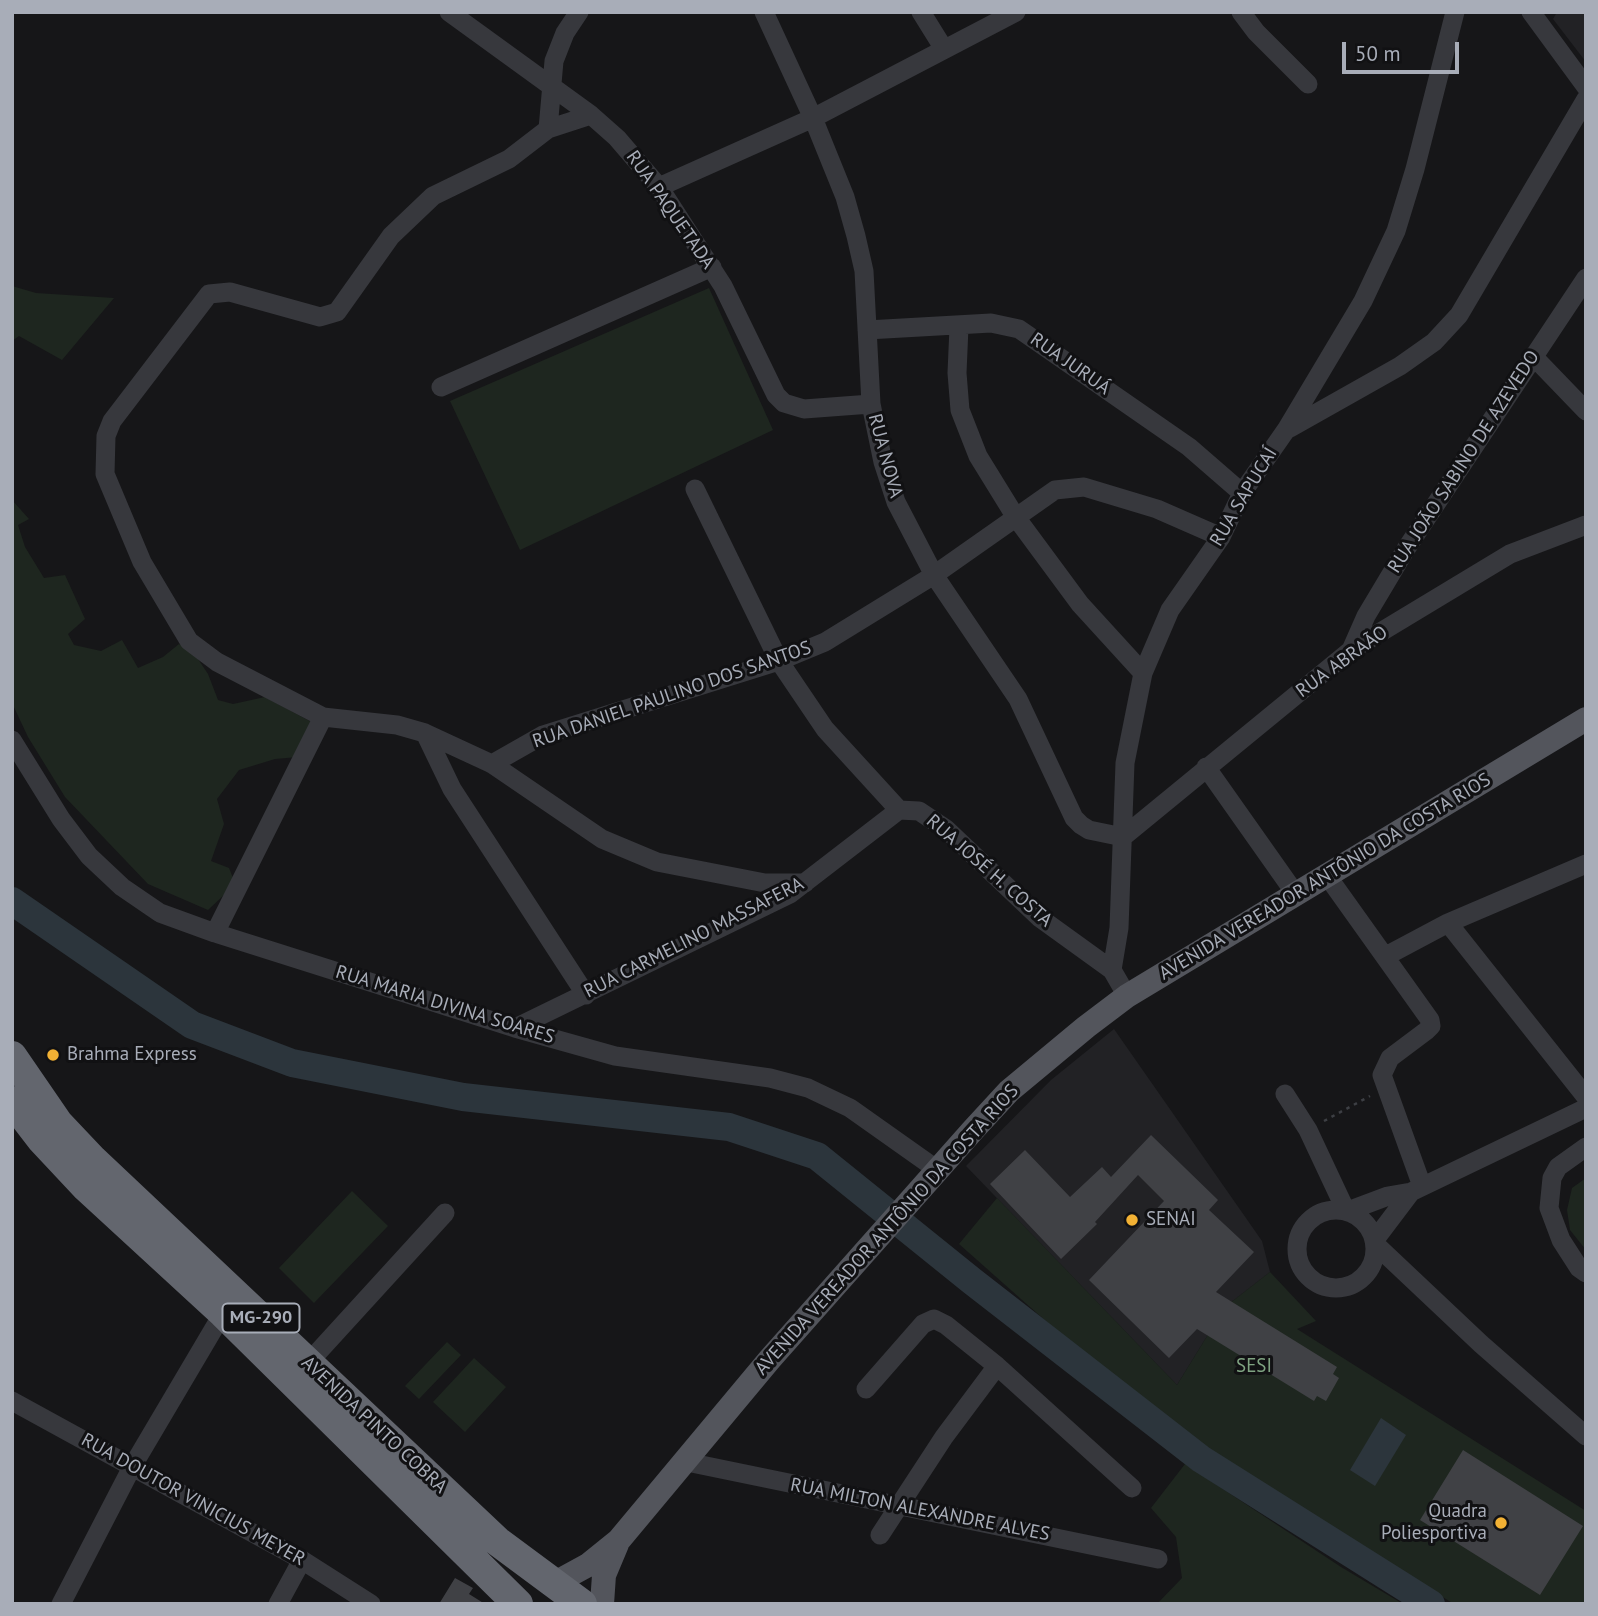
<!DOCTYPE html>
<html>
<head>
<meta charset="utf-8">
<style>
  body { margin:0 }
  #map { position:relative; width:1598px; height:1616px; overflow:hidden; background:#161618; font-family:"PT Sans",sans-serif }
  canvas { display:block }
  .frame { position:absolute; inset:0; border:14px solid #a8adb8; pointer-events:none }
  .scale { position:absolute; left:1342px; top:42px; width:117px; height:32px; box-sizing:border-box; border:4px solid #a8adb8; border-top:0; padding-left:9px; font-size:21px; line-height:24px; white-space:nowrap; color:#a8adb8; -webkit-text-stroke:5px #111113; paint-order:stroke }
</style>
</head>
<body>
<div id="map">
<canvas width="1598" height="1616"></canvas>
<div class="frame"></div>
<div class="scale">50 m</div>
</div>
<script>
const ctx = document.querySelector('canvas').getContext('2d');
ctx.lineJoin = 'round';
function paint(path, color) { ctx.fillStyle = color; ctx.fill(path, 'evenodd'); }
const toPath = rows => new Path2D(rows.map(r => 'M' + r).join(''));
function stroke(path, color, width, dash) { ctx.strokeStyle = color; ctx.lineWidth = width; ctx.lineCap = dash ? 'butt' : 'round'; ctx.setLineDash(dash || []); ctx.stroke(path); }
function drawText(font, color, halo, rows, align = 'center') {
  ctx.font = font + ' "PT Sans",sans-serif'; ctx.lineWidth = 6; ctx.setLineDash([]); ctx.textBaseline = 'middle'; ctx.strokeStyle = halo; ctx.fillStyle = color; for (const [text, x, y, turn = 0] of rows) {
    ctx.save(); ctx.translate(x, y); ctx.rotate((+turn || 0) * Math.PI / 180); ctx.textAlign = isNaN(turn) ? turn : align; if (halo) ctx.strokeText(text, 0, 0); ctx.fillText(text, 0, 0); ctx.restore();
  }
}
paint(toPath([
  [1557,12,1586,12,1586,62,1553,19],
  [1114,1029,1262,1241,1270,1272,1225,1307,1177,1385,966,1166,1051,1080]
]), '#222225');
paint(toPath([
  [12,286,36,293,114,298,62,360,19,336,12,341],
  [709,288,773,430,520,550,450,401],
  [12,500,29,519,18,525,25,547,44,578,65,575,85,619,68,634,74,645,101,651,122,640,138,668,163,657,179,644,194,653,208,674,218,700,233,704,265,697,317,725,298,757,275,759,239,770,217,799,224,824,211,861,229,868,233,878,225,894,208,910,148,884,65,797,28,737,12,703],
  [1586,1178,1586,1250,1570,1230,1567,1210,1572,1188],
  [352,1191,388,1226,314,1303,279,1268],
  [997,1198,1177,1385,1225,1307,1270,1272,1316,1321,1297,1329,1586,1511,1586,1604,1454,1604,1222,1461,1092,1362,959,1244],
  [447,1342,461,1355,419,1399,405,1386],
  [474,1358,506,1387,465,1432,433,1402],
  [1185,1464,1341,1567,1403,1604,1157,1604,1182,1578,1176,1537,1151,1508]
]), '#1e261f');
paint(toPath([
  [1381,1418,1406,1435,1375,1486,1350,1470]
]), '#2c353c');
stroke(toPath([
  [12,901,192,1025,292,1063,463,1097,729,1127,817,1156,972,1281,1201,1459,1431,1604]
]), '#2c353c', 28);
paint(toPath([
  [1151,1135,1218,1200,1209,1210,1254,1252,1216,1292,1337,1367,1333,1374,1339,1378,1326,1401,1317,1396,1314,1401,1197,1329,1169,1358,1089,1280,1164,1201,1138,1175,1095,1222,1097,1224,1061,1259,990,1184,1025,1150,1070,1197,1102,1167,1111,1177],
  [1463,1450,1583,1526,1540,1595,1420,1520],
  [455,1578,473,1588,469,1594,485,1604,439,1604]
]), '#404145');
stroke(toPath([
  [1324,1121,1370,1096]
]), '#3d3f44', 2.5, [3.5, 5]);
stroke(toPath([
  [449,12,591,115],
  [764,12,813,118,845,197,856,236,864,271,871,404,883,462,896,502,934,575,1018,699,1074,818,1081,825,1089,830,1123,837,1351,650,1510,554,1586,525],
  [921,12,944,49],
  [1241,12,1256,32,1308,84],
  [1531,12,1586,87],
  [548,129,554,61,565,33,579,12],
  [659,187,813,118,1016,12],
  [959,327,957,373,960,410,978,456,1015,516,1080,604,1143,673],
  [867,330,991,323,1019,329,1189,447,1242,493],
  [1533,356,1586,411],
  [441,387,712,267],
  [1290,428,1400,366,1434,342,1459,315,1586,99],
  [695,489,779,661,825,729,899,810,919,811,946,829,1040,918,1112,970],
  [1351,650,1366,616,1406,549,1586,278],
  [425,733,452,789,586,995],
  [12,740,61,819,89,856,122,887,160,913,215,933,515,1028,615,1056,770,1078,808,1088,850,1108,939,1171],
  [492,764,543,735,779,661,825,642,934,575,1055,490,1084,487,1157,509,1221,537],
  [1206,767,1297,896],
  [1328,877,1430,1020,1431,1026,1426,1031,1390,1058,1382,1075,1422,1186],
  [805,883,765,883,657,862,602,839,492,764,425,733,397,725,323,717,217,662,189,641,142,562,105,474,106,436,112,421,209,294,230,292,320,317,337,312,391,236,433,196,509,159,548,129,591,115,617,138,659,187,723,286,776,395,784,403,804,409,871,404],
  [1448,923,1586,1097],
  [215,933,323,717],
  [1386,956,1448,923,1586,864],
  [1127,996,1112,970,1119,928,1125,763,1143,673,1170,610,1221,537,1242,493,1286,430,1363,301,1396,231,1415,169,1455,12],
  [515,1028,790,894,899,810],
  [1285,1094,1308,1130,1346,1211],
  [1586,1147,1558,1167,1552,1178,1549,1208,1561,1240,1579,1268,1586,1273],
  '1297 1249a39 39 0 1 1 78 0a39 39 0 1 1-78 0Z',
  [1348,1211,1388,1196,1411,1192,1586,1108],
  [1374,1241,1411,1192],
  [1375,1244,1481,1344,1586,1436],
  [308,1363,445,1213],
  [866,1389,923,1324,934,1319,946,1325,997,1366,1132,1488],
  [12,1401,302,1560,371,1604],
  [682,1461,1158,1559],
  [880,1535,944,1437,997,1366],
  [61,1604,132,1467,223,1313],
  [278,1604,302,1560]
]), '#37383d', 19);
stroke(toPath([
  [555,1583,588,1565,619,1540,770,1359,973,1130,1009,1091,1086,1027,1127,996,1586,719],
  [602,1604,604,1575,617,1544]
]), '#53555c', 24);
stroke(toPath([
  [12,1056,58,1123,93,1160,497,1541,582,1604],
  [12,1101,42,1140,86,1187,223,1313,518,1604]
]), '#63666e', 30);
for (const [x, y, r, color] of [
  [53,1055,7,"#f2b134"],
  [1132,1220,7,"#f2b134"],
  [1501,1523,7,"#f2b134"]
]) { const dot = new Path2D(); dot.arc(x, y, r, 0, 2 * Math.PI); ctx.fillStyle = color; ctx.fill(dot); stroke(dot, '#111113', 2.5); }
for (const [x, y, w] of [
  [261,1318,77]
]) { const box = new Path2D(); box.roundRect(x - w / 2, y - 14.5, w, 29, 5); ctx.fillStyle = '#111113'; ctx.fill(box); stroke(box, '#a8adb8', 2); }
drawText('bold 18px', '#a8adb8', null, [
  ["MG-290",261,1318]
]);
drawText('19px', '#a8adb8', '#111113', [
  ["RUA PAQUETADA",670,210,55],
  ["RUA JURUÁ",1070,364,35],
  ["RUA NOVA",885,456,75],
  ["RUA JOÃO SABINO DE AZEVEDO",1464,462,-57],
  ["RUA SAPUCAÍ",1244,497,-59],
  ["RUA ABRAÃO",1342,662,-36],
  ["RUA DANIEL PAULINO DOS SANTOS",672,695,-19],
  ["RUA JOSÉ H. COSTA",989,871,41],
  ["AVENIDA VEREADOR ANTÔNIO DA COSTA RIOS",1325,877,-31],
  ["RUA CARMELINO MASSAFERA",694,938,-27],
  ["RUA MARIA DIVINA SOARES",445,1005,17],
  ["AVENIDA VEREADOR ANTÔNIO DA COSTA RIOS",887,1230,-48],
  ["AVENIDA PINTO COBRA",374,1425,43],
  ["RUA DOUTOR VINICIUS MEYER",193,1500,29],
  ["RUA MILTON ALEXANDRE ALVES",920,1510,11]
]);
drawText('19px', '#a8adb8', '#111113', [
  ["Brahma Express",67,1055],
  ["SENAI",1146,1220],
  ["Quadra",1487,1512,"right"],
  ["Poliesportiva",1487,1534,"right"]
], 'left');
drawText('19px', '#7fa381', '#111113', [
  ["SESI",1254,1367]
]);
</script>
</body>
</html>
